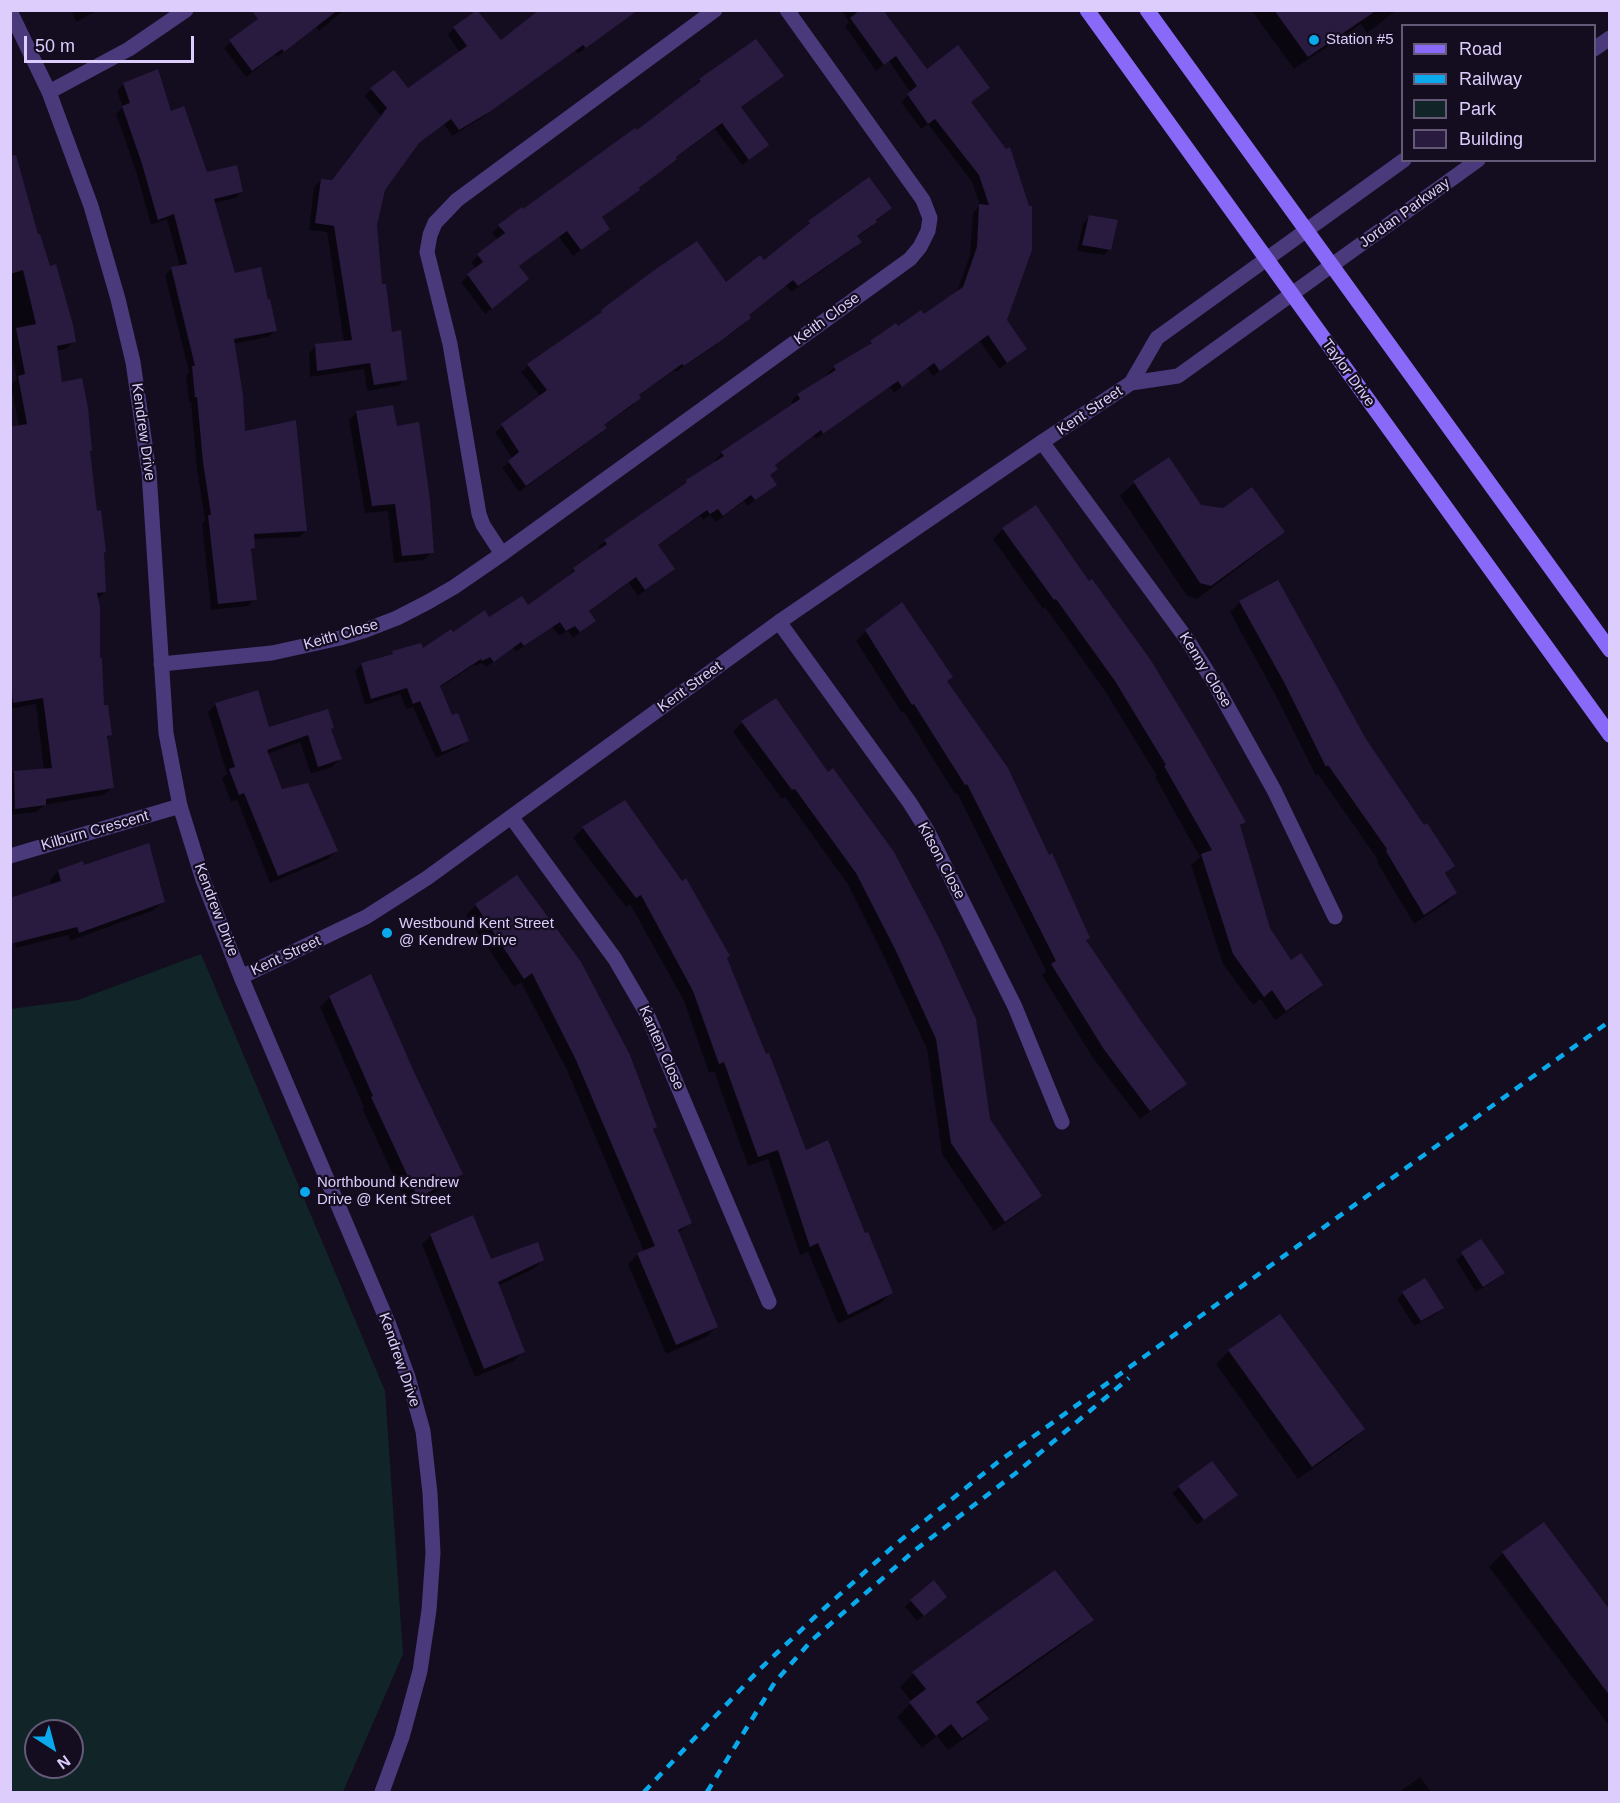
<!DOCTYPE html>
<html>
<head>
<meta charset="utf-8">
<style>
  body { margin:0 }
  #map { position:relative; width:1620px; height:1803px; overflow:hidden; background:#140d1f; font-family:Helvetica,sans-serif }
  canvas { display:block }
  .frame { position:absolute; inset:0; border:12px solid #dccdfd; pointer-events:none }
  .legend { position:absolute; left:1401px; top:24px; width:195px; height:138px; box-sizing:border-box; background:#140d1f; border:2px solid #645a78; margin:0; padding:8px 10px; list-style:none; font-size:18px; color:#dccdfd }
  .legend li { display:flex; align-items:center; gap:12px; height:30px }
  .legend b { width:30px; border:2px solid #645a78 }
  .north { position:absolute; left:24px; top:1719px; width:60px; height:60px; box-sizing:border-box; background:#140d1f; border:2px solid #645a78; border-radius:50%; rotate:144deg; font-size:16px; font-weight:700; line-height:24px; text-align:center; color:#dccdfd }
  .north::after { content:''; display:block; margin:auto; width:21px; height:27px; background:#0aa9ec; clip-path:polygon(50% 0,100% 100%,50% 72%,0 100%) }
  .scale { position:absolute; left:24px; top:36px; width:170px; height:27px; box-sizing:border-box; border:3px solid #dccdfd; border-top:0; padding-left:8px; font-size:18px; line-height:21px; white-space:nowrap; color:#dccdfd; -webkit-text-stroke:4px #140d1f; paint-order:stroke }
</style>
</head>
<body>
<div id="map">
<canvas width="1620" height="1803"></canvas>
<div class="frame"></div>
<ul class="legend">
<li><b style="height:8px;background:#8869f8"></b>Road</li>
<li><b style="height:8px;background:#0aa9ec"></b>Railway</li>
<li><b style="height:16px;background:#112528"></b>Park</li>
<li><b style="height:16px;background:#291a3f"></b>Building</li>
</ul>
<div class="north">N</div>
<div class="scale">50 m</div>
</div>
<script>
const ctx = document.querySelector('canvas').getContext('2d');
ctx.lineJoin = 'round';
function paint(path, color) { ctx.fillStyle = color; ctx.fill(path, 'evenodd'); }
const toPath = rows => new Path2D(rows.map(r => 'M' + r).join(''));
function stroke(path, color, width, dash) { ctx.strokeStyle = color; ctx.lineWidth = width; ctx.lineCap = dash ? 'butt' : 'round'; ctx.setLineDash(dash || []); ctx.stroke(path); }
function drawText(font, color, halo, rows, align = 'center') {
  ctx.font = font + ' Helvetica,sans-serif'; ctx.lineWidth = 4.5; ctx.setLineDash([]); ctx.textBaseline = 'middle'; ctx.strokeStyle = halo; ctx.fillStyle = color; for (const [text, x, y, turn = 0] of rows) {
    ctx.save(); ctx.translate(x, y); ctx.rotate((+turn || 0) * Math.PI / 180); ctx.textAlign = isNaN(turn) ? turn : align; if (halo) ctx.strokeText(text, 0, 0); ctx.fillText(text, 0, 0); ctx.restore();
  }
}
paint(toPath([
  [201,954,385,1391,403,1654,343,1792,11,1792,11,1009,78,1000],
  [36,1731,72,1731,72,1767,36,1767]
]), '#112528');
paint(toPath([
  [71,10,99,10,76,22],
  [269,10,344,10,319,31,316,27,277,57,275,55,246,77,224,48],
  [635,10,578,54,575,50,483,117,452,136,444,124,415,146,383,189,376,225,381,286,390,333,405,379,398,386,367,391,364,369,310,377,309,353,316,346,344,342,327,232,309,230,314,187,321,180,331,181,381,116,365,96,371,89,407,90,460,53,448,35,454,28,501,42],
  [841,10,881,10,926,71,970,103,1005,151,1005,321,1025,349,999,369,980,341,933,376,927,368,894,393,890,387,816,439,813,435,774,465,769,476,775,485,747,506,744,501,716,522,710,515,703,520,700,516,657,546,673,569,638,596,629,583,588,612,587,627,573,638,568,631,559,636,552,627,516,652,513,648,486,667,482,663,475,666,474,665,439,688,451,717,467,741,460,747,436,758,413,707,406,709,400,694,365,705,355,671,362,664,420,645,423,650,489,619,527,607,569,577,568,576,574,569,600,550,598,547,605,541,687,481,716,462,715,460,722,453,793,405,791,402,797,395,829,376,827,374,834,367,866,348,871,342,924,316,957,292,970,255,973,213,980,205,972,182,928,124,921,129,901,102,911,93,889,61,876,71,845,26,849,22],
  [1251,10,1397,10,1367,33,1361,24,1294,69],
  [756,41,775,82,740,108,760,152,742,165,715,129,675,158,631,196,601,218,608,229,573,256,559,237,518,267,520,286,485,314,461,282,476,269,471,262,498,240,492,233,499,226,637,132,694,88,693,86,700,80],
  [123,84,170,113,207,173,242,192,235,198,214,203,234,275,275,331,268,337,233,344,243,432,305,531,299,537,253,539,254,548,250,552,255,599,248,606,211,610,202,524,205,521,197,469,191,402,189,403,186,375,189,372,165,275,172,268,180,267,167,219,151,225,136,171,116,114,123,107,117,91],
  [10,157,74,342,66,349,56,351,61,383,89,451,102,553,105,592,97,599,99,660,103,707,110,735,106,740,112,788,104,795,44,805,37,812,10,815,10,773,44,770,36,704,10,709,10,429,19,427,11,385,17,379,10,347],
  [869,179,890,208,869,229,856,237,860,242,853,249,791,292,786,285,747,315,749,318,743,325,713,347,676,372,675,370,638,396,639,398,633,405,603,426,605,428,598,435,519,492,502,468,513,459,495,432,541,397,521,372,528,366,595,318,653,272,726,284,764,262,803,230,809,222],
  [1090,217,1110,249,1104,255,1077,251,1083,223],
  [357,412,396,427,432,552,424,560,394,563,388,511,365,513,349,420],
  [1169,459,1200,506,1283,532,1269,545,1197,599,1187,596,1120,496,1134,483],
  [1035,507,1244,822,1239,827,1268,929,1291,962,1321,985,1311,995,1275,1020,1261,999,1253,1005,1223,964,1191,865,1200,857,1155,777,1157,776,1105,691,1045,607,1043,609,993,539,1003,529],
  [1240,602,1365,740,1423,827,1453,866,1444,875,1456,893,1446,903,1414,924,1377,862,1378,860,1318,774,1316,776,1275,694,1230,612],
  [902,604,946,681,1085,941,1141,1025,1185,1084,1176,1093,1140,1119,1093,1058,1042,975,1046,971,957,793,955,794,904,712,902,713,856,641,866,631],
  [216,704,268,729,330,730,340,759,332,767,311,774,300,742,267,754,281,790,336,851,328,859,270,883,237,800,231,802,222,778,227,774,208,712],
  [742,722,828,774,988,1119,1040,1195,1031,1205,994,1231,942,1154,927,1049,885,959,847,883,785,797,782,799,733,732],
  [624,802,726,958,805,1152,864,1235,891,1293,881,1303,838,1324,808,1252,800,1255,768,1159,748,1166,714,1071,709,1073,684,1001,630,904,626,907,573,838,583,828],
  [83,867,163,901,154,910,70,941,68,935,16,948,10,928,51,886,50,880,58,871],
  [517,877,656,1127,652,1130,690,1223,678,1233,716,1327,706,1337,666,1354,628,1264,638,1254,644,1252,567,1070,521,982,514,987,466,915,476,905],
  [370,976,413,1075,461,1174,451,1184,408,1207,362,1108,364,1107,320,1007,329,998],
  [431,1235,490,1261,543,1260,533,1269,498,1286,523,1351,514,1361,475,1377,422,1244],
  [1481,1241,1503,1273,1497,1279,1476,1292,1456,1260],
  [1403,1293,1442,1308,1436,1314,1414,1326,1397,1299],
  [1229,1351,1363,1429,1350,1442,1298,1479,1216,1364],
  [1211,1463,1230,1501,1197,1525,1172,1493],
  [1544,1525,1610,1612,1610,1727,1489,1567,1503,1553],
  [1055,1572,1092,1620,1078,1633,976,1705,987,1719,974,1732,948,1750,937,1736,922,1748,897,1717,912,1702,900,1687,913,1674],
  [911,1601,939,1603,917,1621,905,1607],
  [1420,1777,1431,1792,1399,1792]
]), '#0007');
paint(toPath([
  [251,10,338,10,284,52,282,49,252,71,229,40,258,19],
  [477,10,501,40,539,10,638,10,586,48,583,45,491,111,459,130,451,119,419,143,385,190,377,225,382,284,386,284,392,332,401,330,407,380,374,385,370,363,317,371,315,344,352,340,334,226,315,223,321,179,332,180,387,108,370,88,394,70,408,88,467,46,453,27],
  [860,10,883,10,927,69,958,45,990,88,971,102,1006,149,1010,147,1029,206,1032,206,1032,250,1007,320,1027,349,1007,363,988,335,940,371,934,363,902,387,898,381,823,434,821,430,775,465,778,469,770,475,777,485,755,500,751,495,723,516,718,509,710,514,707,510,658,545,675,569,645,590,636,577,589,611,596,621,580,632,575,626,566,631,560,622,524,646,521,642,494,662,490,657,482,661,481,659,440,686,452,715,458,713,469,741,442,752,420,701,413,704,407,688,371,699,361,663,393,654,392,651,421,643,423,648,451,629,453,632,485,610,489,617,522,596,528,605,575,571,573,568,607,544,604,540,687,482,686,480,724,456,721,452,800,399,797,394,836,370,833,366,872,343,870,341,896,323,898,326,921,310,924,314,963,287,977,247,979,204,989,205,979,175,935,119,928,124,907,94,917,86,896,56,884,65,850,18],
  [1274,10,1377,10,1308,57],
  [756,39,784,76,741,107,769,145,749,160,722,123,676,157,677,159,639,188,640,190,602,217,610,229,581,250,567,231,519,266,529,279,492,309,467,274,483,262,477,254,505,233,498,225,522,207,523,209,635,128,637,130,701,81,699,79],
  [158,69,171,111,184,106,207,172,237,165,243,192,214,199,235,273,261,267,268,300,270,299,277,331,234,339,243,395,245,431,296,420,307,531,254,534,255,548,251,549,257,600,218,604,208,515,211,515,203,462,197,397,195,397,192,366,195,366,171,267,187,264,174,214,158,220,142,164,122,106,130,103,123,83],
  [16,155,38,234,40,234,50,266,56,264,73,325,76,342,57,346,62,382,82,378,88,408,92,451,90,451,97,511,101,510,106,552,104,552,106,592,97,593,100,607,100,658,102,658,104,705,108,705,112,735,107,736,114,788,46,799,46,805,15,809,14,771,52,768,43,698,13,703,10,672,10,427,27,424,18,376,25,374,16,328,36,324,23,270,10,274,10,156],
  [869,177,892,208,876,220,877,222,857,236,862,242,798,286,793,280,749,315,751,318,722,340,684,366,682,364,639,395,641,398,604,425,607,428,526,486,508,461,519,452,501,424,547,390,527,364,602,312,601,310,653,271,697,241,726,282,760,255,764,260,810,223,808,221],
  [1089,215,1118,220,1111,250,1082,245],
  [393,405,397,426,419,422,430,500,434,553,402,556,395,504,372,506,356,411],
  [1169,457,1201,505,1223,508,1252,487,1285,532,1211,586,1200,583,1133,481],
  [1036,505,1089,581,1092,579,1150,659,1198,738,1246,822,1240,825,1270,928,1291,960,1301,953,1323,985,1286,1011,1272,990,1264,997,1233,954,1201,854,1212,850,1164,766,1166,765,1115,681,1056,599,1054,600,1002,528],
  [1278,580,1366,739,1424,825,1427,823,1455,866,1445,873,1457,893,1424,915,1386,851,1387,849,1328,765,1326,767,1285,684,1239,601],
  [902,602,953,677,947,681,1008,768,1049,855,1052,853,1090,938,1086,940,1143,1024,1187,1084,1150,1111,1103,1048,1051,964,1056,961,967,784,965,785,914,704,912,705,865,630],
  [258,690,269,727,328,709,334,728,331,729,342,759,318,767,308,735,267,750,282,789,308,783,338,851,278,876,244,793,239,795,229,769,235,767,215,703],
  [776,698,828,772,833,768,894,852,940,940,976,1019,990,1119,1042,1196,1005,1222,951,1143,936,1039,895,949,856,873,795,789,792,790,741,721],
  [625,800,682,881,686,878,730,956,727,958,766,1054,769,1053,806,1150,828,1140,865,1233,868,1232,893,1293,848,1315,818,1243,810,1247,778,1150,758,1157,724,1062,719,1064,693,991,641,895,636,898,582,827],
  [149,843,165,902,79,933,77,927,10,944,10,898,61,881,58,870,83,861,84,865],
  [517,875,581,962,630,1055,657,1127,653,1129,692,1223,678,1230,718,1327,676,1345,637,1253,655,1246,576,1060,532,973,524,979,475,904],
  [371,974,415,1074,463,1174,418,1198,371,1097,373,1096,329,996],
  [473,1215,491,1259,538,1242,544,1260,498,1282,525,1352,484,1369,430,1234],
  [1481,1239,1505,1273,1483,1287,1461,1252],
  [1425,1278,1444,1308,1421,1321,1402,1292],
  [1280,1314,1365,1429,1312,1467,1228,1350],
  [1212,1461,1238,1495,1204,1520,1178,1486],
  [1544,1522,1610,1610,1610,1696,1502,1552],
  [1055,1570,1094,1620,976,1702,989,1719,962,1738,951,1724,936,1736,909,1702,926,1689,912,1672],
  [934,1580,947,1597,924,1616,910,1600]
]), '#291a3f');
stroke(toPath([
  [715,10,457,200,435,223,430,235,427,252,450,344,479,514,483,525,502,554,910,259,920,247,928,231,930,218,923,200,787,10],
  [49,92,129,49,186,10],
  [1042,442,1186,638,1215,684,1274,790,1335,917],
  [779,622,910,803,928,832,1015,1007,1062,1122],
  [161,664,272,653,340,638,366,630,397,618,428,602,454,587,502,554],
  [512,818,615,959,647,1014,769,1302],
  [10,856,180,806]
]), '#4a3a7c', 15);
stroke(toPath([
  [10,11,49,92,91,206,118,299,133,362,149,472,166,733,180,806,203,880,241,977,389,1325,408,1377,423,1431,430,1493,433,1553,429,1610,420,1671,402,1737,382,1792],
  [1594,49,1610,38],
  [1131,383,1157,338,1404,160],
  [241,977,366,917,427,878,779,622,1042,442,1131,383,1178,376,1478,160]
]), '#4a3a7c', 15);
stroke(toPath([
  [1087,10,1610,735],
  [1147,10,1610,650]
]), '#8869f8', 15);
stroke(toPath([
  [644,1792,759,1670,817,1615,896,1544,998,1462,1610,1021],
  [707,1792,775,1682,812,1640,914,1551,1016,1473,1129,1378]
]), '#0aa9ec', 4.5, [9, 8]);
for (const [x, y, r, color] of [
  [1314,40,6,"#0aa9ec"],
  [387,933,6,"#0aa9ec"],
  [305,1192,6,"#0aa9ec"]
]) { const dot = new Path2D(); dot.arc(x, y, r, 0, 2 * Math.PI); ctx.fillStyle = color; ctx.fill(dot); stroke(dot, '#140d1f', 2); }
drawText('15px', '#dccdfd', '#140d1f', [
  ["Station #5",1326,40],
  ["Westbound Kent Street",399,924],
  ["@ Kendrew Drive",399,941],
  ["Northbound Kendrew",317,1183],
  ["Drive @ Kent Street",317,1200]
], 'left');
drawText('15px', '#dccdfd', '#140d1f', [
  ["Jordan Parkway",1405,213,-36],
  ["Keith Close",827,319,-36],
  ["Taylor Drive",1348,373,54],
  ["Kent Street",1090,411,-34],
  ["Kendrew Drive",143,432,82],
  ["Keith Close",341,635,-16],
  ["Kenny Close",1205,670,58],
  ["Kent Street",690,687,-36],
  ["Kilburn Crescent",95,831,-16],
  ["Kitson Close",941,861,62],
  ["Kendrew Drive",216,910,69],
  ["Kent Street",286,956,-25],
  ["Kanten Close",661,1048,66],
  ["Kendrew Drive",399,1360,71]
]);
</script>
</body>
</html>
